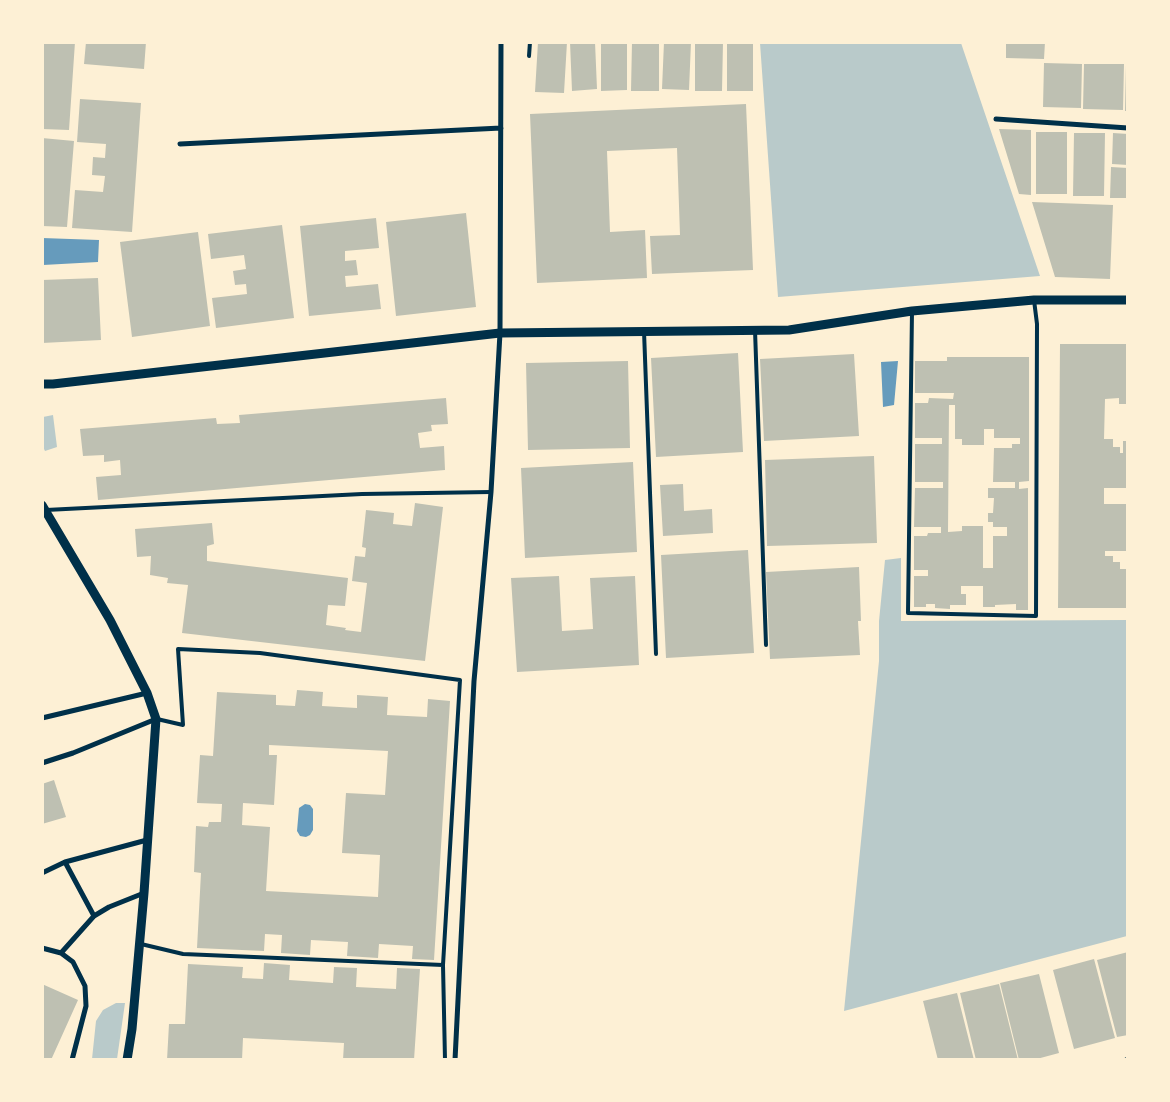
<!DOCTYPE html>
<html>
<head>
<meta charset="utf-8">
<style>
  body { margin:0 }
  #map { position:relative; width:1170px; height:1102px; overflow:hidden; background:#fdf0d5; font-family:Arial,sans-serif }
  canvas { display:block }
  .frame { position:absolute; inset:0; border:44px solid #fdf0d5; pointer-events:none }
</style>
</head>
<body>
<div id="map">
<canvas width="1170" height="1102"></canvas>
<div class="frame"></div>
</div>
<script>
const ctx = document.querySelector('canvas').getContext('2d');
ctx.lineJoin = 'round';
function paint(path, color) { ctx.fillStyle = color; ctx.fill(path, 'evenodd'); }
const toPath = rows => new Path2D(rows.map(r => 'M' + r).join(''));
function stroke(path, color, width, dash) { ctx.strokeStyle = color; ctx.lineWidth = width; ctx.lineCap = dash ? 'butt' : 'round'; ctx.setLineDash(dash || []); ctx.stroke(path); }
paint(toPath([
  [760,43,961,43,1040,276,778,297],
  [53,415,57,447,45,451,43,447,43,417],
  [901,558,901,621,1127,620,1127,936,844,1011,879,661,879,621,885,560],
  [116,1003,125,1003,117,1059,92,1059,96,1021,103,1010]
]), '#b9caca');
paint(toPath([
  [42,238,99,240,98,262,43,265],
  [898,361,894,405,883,407,881,362],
  [305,804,310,805,313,809,313,830,310,835,306,837,300,836,297,831,299,808]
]), '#669bbc');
paint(toPath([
  [42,42,75,42,69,130,42,129],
  [86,42,146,42,144,69,84,64],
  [538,42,567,42,564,93,535,92],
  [570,42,595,42,597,89,572,91],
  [601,42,627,42,627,90,601,91],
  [632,42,659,42,659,91,631,91],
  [664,42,691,42,689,90,662,89],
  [695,42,723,42,722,91,695,91],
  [727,42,753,42,753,91,727,91],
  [1006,42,1045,42,1044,59,1006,58],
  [1044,63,1082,64,1081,108,1043,107],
  [1084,64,1124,64,1123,110,1083,109],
  [1126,65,1128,65,1128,111,1125,111],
  [80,99,141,103,132,232,72,228,75,190,103,192,105,176,92,175,93,157,105,158,106,144,77,142],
  [746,104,753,270,652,274,650,236,680,235,677,148,607,151,610,232,645,230,647,278,537,283,530,114],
  [999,129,1031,130,1031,195,1019,194],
  [1036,132,1067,132,1067,194,1036,194],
  [1074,133,1105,133,1104,196,1073,196],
  [1113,133,1128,134,1128,165,1112,164],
  [42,138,74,141,67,227,42,226],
  [1111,167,1128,168,1128,198,1110,198],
  [1032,202,1113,205,1110,279,1055,277],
  [466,213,476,307,396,316,386,222],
  [376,218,379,248,345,251,345,261,356,260,358,275,345,276,346,287,378,284,381,309,309,316,300,226],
  [282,225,294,318,216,328,212,298,247,294,246,284,235,285,233,271,246,269,244,255,211,259,208,234],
  [198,232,210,326,132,337,120,242],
  [98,278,101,340,42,343,42,280],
  [1060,344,1128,344,1128,404,1119,404,1119,398,1105,399,1104,439,1113,439,1113,447,1120,447,1120,453,1123,453,1123,441,1128,441,1128,488,1104,488,1104,504,1128,504,1128,551,1105,551,1105,556,1113,556,1113,562,1120,562,1120,569,1128,569,1128,608,1058,608],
  [738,353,743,452,656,457,651,358],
  [854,354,859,436,764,441,760,359],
  [947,357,1029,357,1029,481,1019,482,1019,489,1028,488,1028,610,1016,610,1016,604,995,605,995,607,983,607,983,586,961,586,961,594,966,594,966,605,950,605,950,609,935,608,935,604,926,604,926,607,914,607,914,576,928,576,928,570,914,570,914,536,927,536,928,533,941,533,941,527,914,527,915,488,943,488,943,482,915,482,915,444,942,444,942,438,915,438,915,403,928,403,929,398,953,399,954,393,915,393,915,361,947,361],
  [949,405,955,405,955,439,962,439,962,445,984,445,984,429,994,429,994,438,1020,438,1020,444,1012,444,1012,448,994,448,993,482,1015,482,1015,488,988,488,988,498,994,498,993,513,988,513,988,522,993,522,993,527,1007,527,1007,536,993,536,993,568,983,568,983,526,962,526,962,531,948,532],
  [628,361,630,448,528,450,526,363],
  [446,398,448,424,431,425,432,431,418,433,420,448,444,446,445,470,98,500,96,477,121,475,120,460,104,462,104,455,83,456,80,429,216,418,217,424,240,423,239,415],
  [874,456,877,543,767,546,765,460],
  [633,462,637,552,525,558,521,468],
  [683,484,684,511,712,509,713,533,663,536,660,485],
  [415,503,443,507,425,661,182,633,188,585,167,583,168,578,150,575,151,556,137,557,135,529,212,523,214,544,207,546,207,561,348,578,345,606,328,605,326,625,346,628,345,630,361,632,367,583,352,581,355,556,365,557,366,548,362,547,366,510,394,513,393,524,412,526],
  [748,550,754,653,666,658,661,555],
  [859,567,861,621,858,621,860,655,770,659,766,572],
  [559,576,562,631,593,629,590,578,635,576,639,665,517,672,511,578],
  [297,690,323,692,322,706,357,708,357,695,388,697,387,715,427,717,428,699,450,701,434,960,412,959,413,946,379,944,378,958,347,956,348,942,311,940,310,955,281,953,282,935,265,934,264,951,197,948,201,873,194,872,196,826,208,827,209,822,221,822,222,804,197,803,200,755,213,756,217,692,276,695,276,705,295,706],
  [269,745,388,751,385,795,346,793,342,853,380,855,378,897,266,891,270,827,242,825,243,803,274,805,277,755,269,755],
  [54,780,66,817,42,824,42,784],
  [1128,952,1128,1035,1117,1037,1097,960],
  [1094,959,1115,1038,1074,1049,1053,970],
  [264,963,290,965,289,980,333,983,334,967,357,968,356,987,396,989,397,968,420,969,414,1060,343,1060,344,1043,243,1038,242,1060,167,1060,169,1024,185,1024,188,964,243,967,242,978,263,979],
  [1039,974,1059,1053,1033,1060,1019,1060,1000,983],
  [42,984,78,1000,51,1060,42,1060],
  [999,984,1018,1060,976,1060,960,993],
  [957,993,974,1060,938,1060,923,1001]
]), '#bec0b2');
stroke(toPath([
  [529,56,530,42],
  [912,311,908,613,1036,616,1037,324,1034,300],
  [755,330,766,645],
  [644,331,656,654],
  [46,510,362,494,491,492],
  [141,944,183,954,443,965,460,680,260,653,178,649,183,725,157,719],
  [443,965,445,1060]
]), '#003049', 4);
stroke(toPath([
  [996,119,1128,128],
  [180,144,501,128],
  [42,718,147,693],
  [42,763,73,753,156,719],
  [65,862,94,916],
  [42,873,65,862,147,840],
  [42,948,61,953,73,962,85,986,86,1006,72,1060],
  [61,953,94,916,109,907,144,893],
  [455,1060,474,681,491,492,500,333,501,42],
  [1126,1060,1128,1059]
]), '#003049', 5);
stroke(toPath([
  [42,384,53,384,500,333,789,330,912,311,1034,300,1128,300],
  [42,505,110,620,147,693,156,719,144,893,132,1029,127,1060]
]), '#003049', 9);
</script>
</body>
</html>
